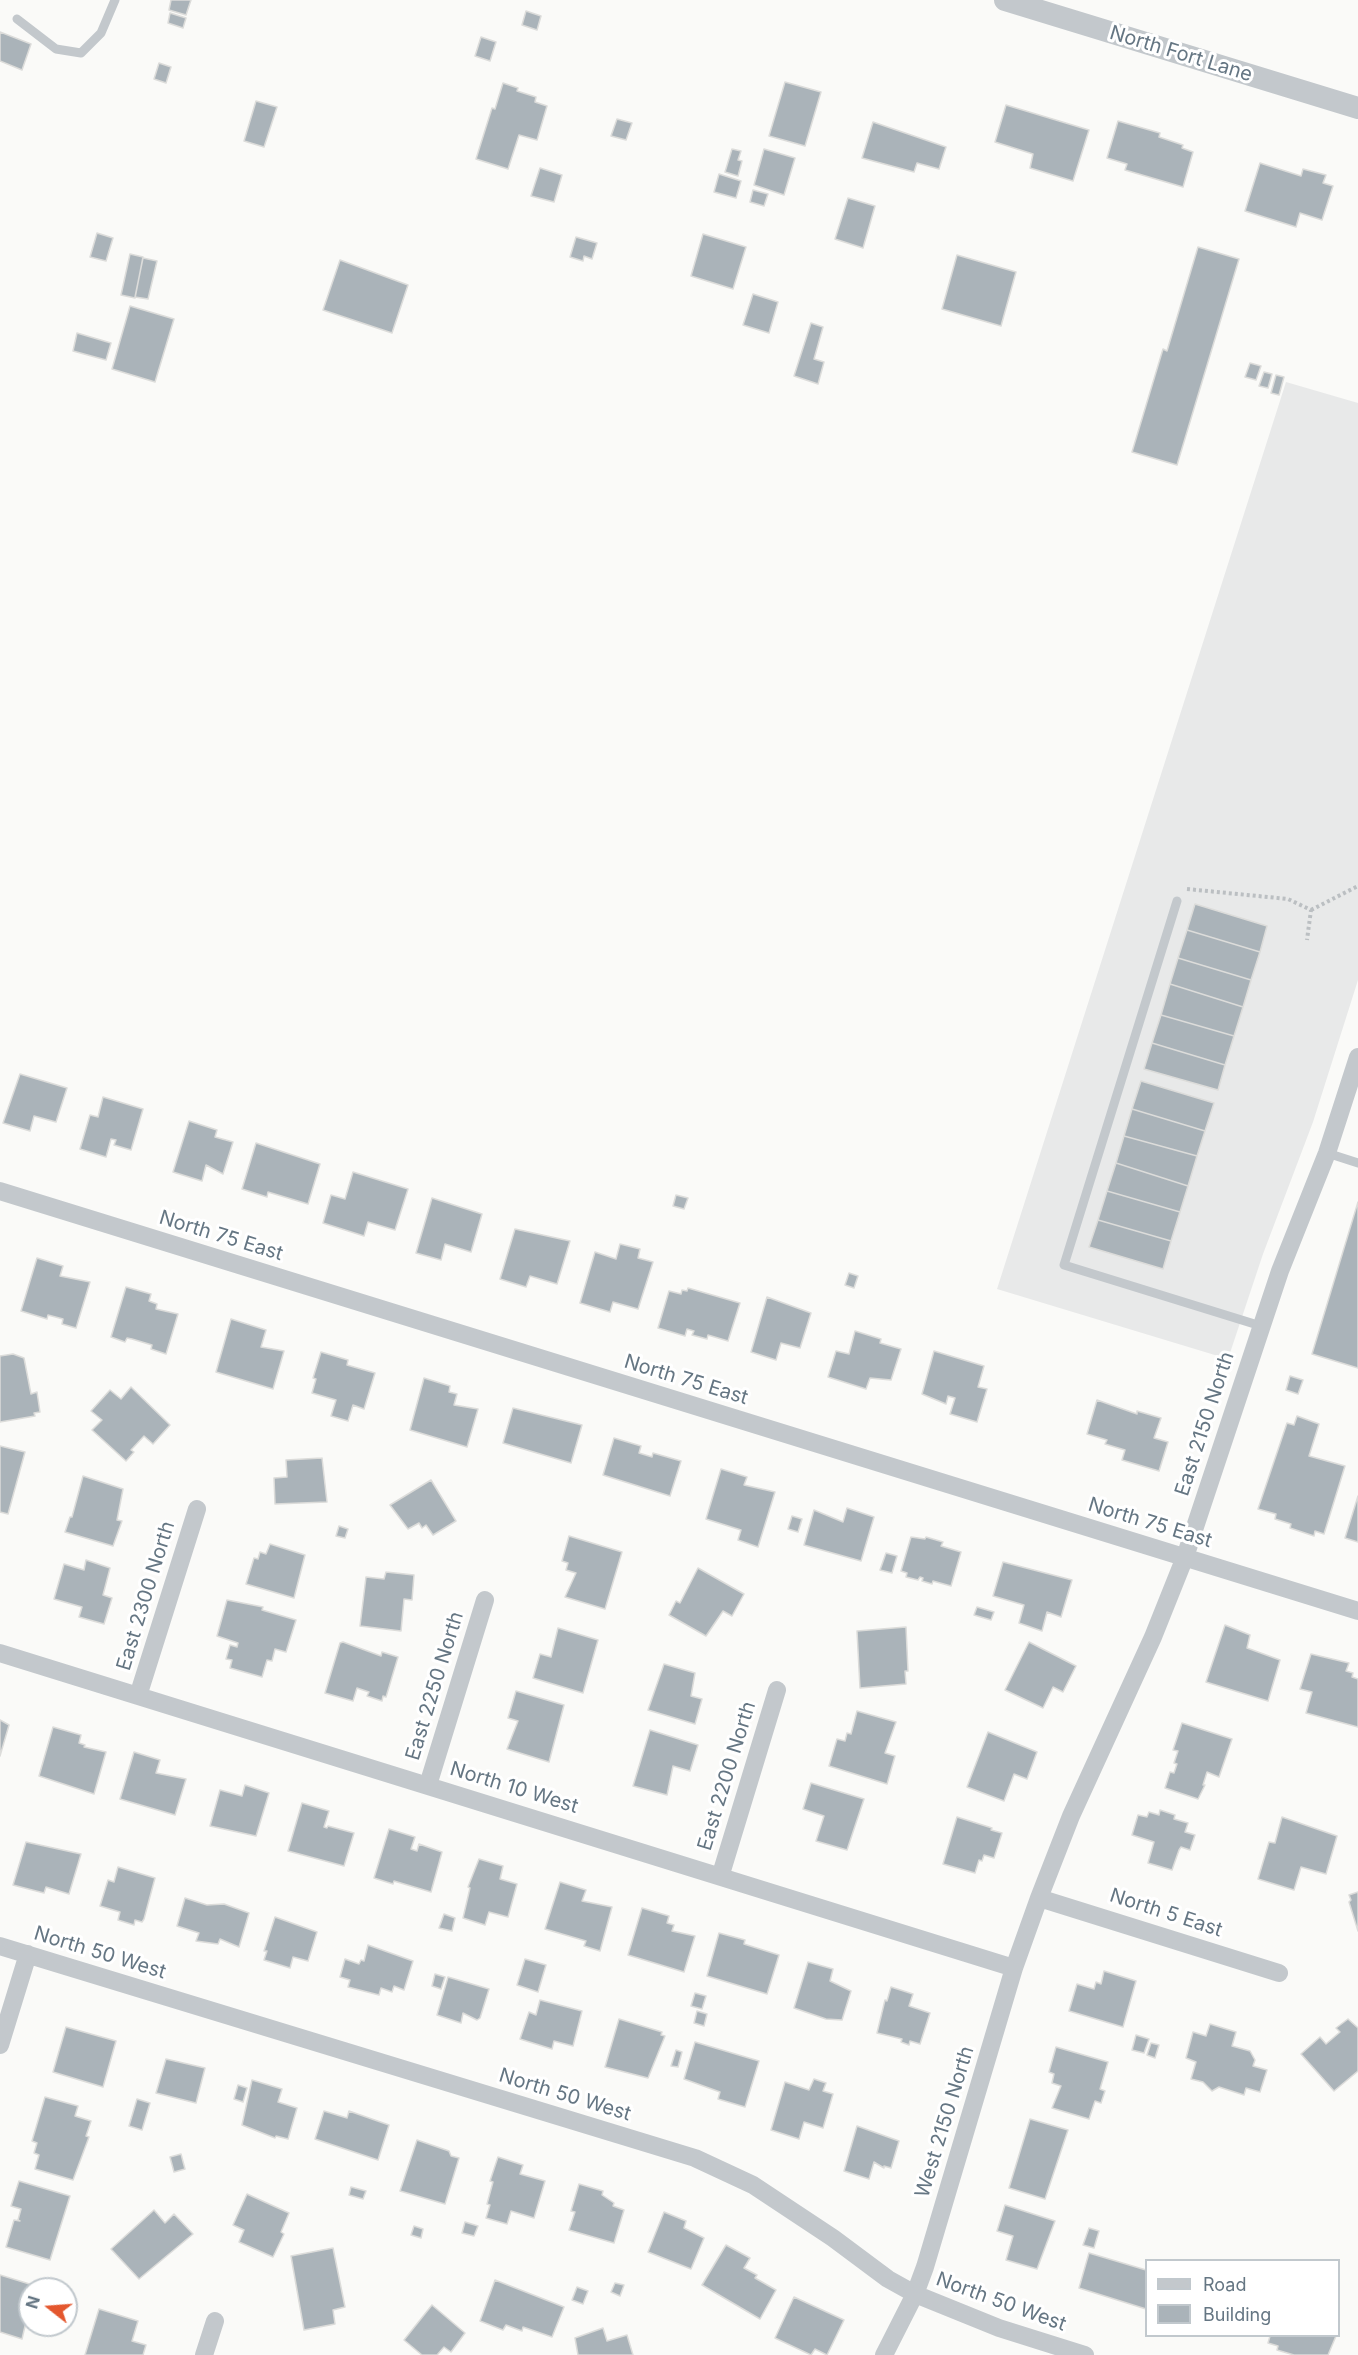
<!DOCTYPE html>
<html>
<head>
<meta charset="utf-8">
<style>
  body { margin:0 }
  #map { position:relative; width:1358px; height:2355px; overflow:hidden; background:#fafaf8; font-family:Inter,sans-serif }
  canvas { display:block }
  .legend { position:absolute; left:1145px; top:2259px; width:195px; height:78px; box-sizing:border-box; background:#fff; border:2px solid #c1c8cd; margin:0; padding:8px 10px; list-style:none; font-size:18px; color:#657683 }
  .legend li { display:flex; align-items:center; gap:12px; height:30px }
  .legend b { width:30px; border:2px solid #c1c8cd }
  .north { position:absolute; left:18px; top:2277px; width:60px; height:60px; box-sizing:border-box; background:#fff; border:2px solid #c1c8cd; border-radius:50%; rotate:287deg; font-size:16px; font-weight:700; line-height:24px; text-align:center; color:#657683 }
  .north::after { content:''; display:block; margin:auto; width:21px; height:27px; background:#e4572e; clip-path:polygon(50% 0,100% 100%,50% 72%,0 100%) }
</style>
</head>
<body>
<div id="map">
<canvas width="1358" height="2355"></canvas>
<ul class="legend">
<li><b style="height:8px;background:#c3c8cc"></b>Road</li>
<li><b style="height:16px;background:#aab3b9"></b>Building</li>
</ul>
<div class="north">N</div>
</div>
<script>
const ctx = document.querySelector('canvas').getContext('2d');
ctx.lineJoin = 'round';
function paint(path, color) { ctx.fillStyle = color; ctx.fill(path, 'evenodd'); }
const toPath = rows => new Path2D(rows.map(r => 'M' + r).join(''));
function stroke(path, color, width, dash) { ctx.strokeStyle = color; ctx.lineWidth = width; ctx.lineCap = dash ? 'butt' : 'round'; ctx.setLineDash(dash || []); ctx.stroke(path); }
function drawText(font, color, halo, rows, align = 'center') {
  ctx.font = font + ' Inter,sans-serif'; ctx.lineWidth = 6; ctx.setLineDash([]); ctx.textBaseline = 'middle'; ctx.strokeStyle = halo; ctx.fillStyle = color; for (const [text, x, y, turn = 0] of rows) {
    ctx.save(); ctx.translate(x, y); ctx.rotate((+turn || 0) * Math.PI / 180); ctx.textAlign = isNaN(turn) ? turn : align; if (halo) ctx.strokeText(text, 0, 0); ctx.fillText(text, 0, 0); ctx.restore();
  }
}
paint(toPath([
  [1286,382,1358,403,1358,980,1313,1122,1263,1254,1228,1359,997,1289]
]), '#e8e9e9');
const building = toPath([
  [171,0,191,0,186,15,169,10,171,0],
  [526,11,541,16,537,30,522,25,526,11],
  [170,13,186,18,183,28,168,23,170,13],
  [0,32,31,44,22,70,0,61,0,32],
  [481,37,496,42,490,61,475,56,481,37],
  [159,63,171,67,166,83,154,79,159,63],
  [785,82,821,92,805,146,769,136,785,82],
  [503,83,518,88,517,91,536,97,535,102,547,106,537,140,519,135,508,169,476,159,492,108,495,109,503,83],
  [256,101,277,107,264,147,244,141,256,101],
  [1006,105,1089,130,1073,181,1030,168,1033,154,995,142,1006,105],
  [617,119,632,123,626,140,611,136,617,119],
  [1118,121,1160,133,1159,137,1183,145,1182,148,1193,152,1183,187,1125,170,1127,164,1107,158,1118,121],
  [873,122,946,147,939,169,917,163,914,172,862,158,873,122],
  [732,149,741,151,738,160,742,161,738,176,725,172,732,149],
  [764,149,795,158,784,195,754,185,764,149],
  [1260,163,1301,176,1303,169,1326,175,1323,183,1333,186,1322,220,1300,213,1296,227,1245,211,1260,163],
  [540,168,562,175,554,202,531,196,540,168],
  [719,174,741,181,736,198,714,192,719,174],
  [753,190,768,194,764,206,750,202,753,190],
  [848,198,875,206,863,248,835,239,848,198],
  [97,233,113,238,106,261,90,257,97,233],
  [703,234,746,247,733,289,691,276,703,234],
  [576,237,597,243,592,259,584,256,583,261,570,257,576,237],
  [1198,247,1239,259,1177,465,1132,452,1163,349,1167,351,1198,247],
  [130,254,143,257,135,298,121,295,130,254],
  [957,255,1016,272,1001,326,942,309,957,255],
  [143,258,157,261,148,299,135,297,143,258],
  [340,260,408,285,392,333,323,310,340,260],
  [753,294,778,302,769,333,743,325,753,294],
  [130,306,174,319,155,382,112,369,130,306],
  [811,323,823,327,814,359,824,362,818,384,794,376,811,323],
  [77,333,111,343,106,360,73,351,77,333],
  [1250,363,1261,366,1256,380,1245,377,1250,363],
  [1264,372,1272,374,1268,388,1259,386,1264,372],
  [1276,375,1284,377,1279,395,1271,393,1276,375],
  [1195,904,1267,926,1260,952,1187,930,1195,904],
  [1187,930,1260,952,1251,980,1178,958,1187,930],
  [1178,958,1251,980,1243,1007,1170,984,1178,958],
  [1170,984,1243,1007,1234,1036,1161,1015,1170,984],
  [1161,1015,1234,1036,1225,1065,1152,1043,1161,1015],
  [1152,1043,1225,1065,1218,1090,1144,1069,1152,1043],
  [20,1074,67,1088,56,1122,34,1116,30,1131,3,1123,20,1074],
  [1141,1081,1214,1103,1205,1131,1132,1109,1141,1081],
  [103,1097,143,1109,131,1150,114,1145,116,1140,111,1139,106,1157,80,1149,90,1115,98,1117,103,1097],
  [1132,1109,1205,1131,1197,1156,1124,1136,1132,1109],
  [189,1121,217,1130,215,1137,233,1142,223,1174,206,1165,202,1181,173,1172,189,1121],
  [1124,1136,1197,1156,1188,1186,1116,1163,1124,1136],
  [256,1143,320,1164,308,1204,268,1192,267,1197,242,1189,256,1143],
  [1116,1163,1188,1186,1180,1212,1107,1191,1116,1163],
  [353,1172,408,1189,395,1230,368,1222,364,1236,323,1223,331,1195,345,1199,353,1172],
  [1107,1191,1180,1212,1171,1241,1098,1220,1107,1191],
  [676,1195,688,1198,684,1209,673,1206,676,1195],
  [432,1198,482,1214,471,1252,445,1244,441,1260,416,1253,432,1198],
  [1358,1202,1358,1368,1312,1354,1358,1202],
  [1098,1220,1171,1241,1163,1269,1089,1247,1098,1220],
  [515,1229,570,1241,557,1284,530,1276,526,1287,500,1279,515,1229],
  [620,1244,640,1249,638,1258,653,1262,638,1309,613,1302,610,1312,580,1303,595,1252,616,1259,620,1244],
  [37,1258,63,1266,60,1276,90,1282,76,1328,62,1324,63,1319,48,1315,47,1319,21,1311,37,1258],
  [849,1273,858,1276,854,1288,845,1285,849,1273],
  [126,1287,151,1294,149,1301,157,1304,156,1309,178,1314,166,1354,151,1349,152,1345,132,1339,127,1338,125,1342,111,1337,126,1287],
  [688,1288,740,1303,728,1341,708,1335,707,1339,692,1335,694,1331,687,1329,685,1336,658,1328,669,1291,681,1294,682,1290,687,1291,688,1288],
  [767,1297,811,1313,800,1348,781,1343,776,1360,751,1352,767,1297],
  [231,1319,266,1330,261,1347,284,1351,273,1389,216,1372,231,1319],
  [855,1331,881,1339,880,1343,901,1349,891,1380,870,1378,866,1389,828,1377,836,1351,849,1354,855,1331],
  [934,1351,984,1366,978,1387,987,1389,977,1422,950,1414,955,1398,948,1396,946,1404,922,1394,934,1351],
  [321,1352,348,1360,347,1365,375,1373,364,1409,353,1405,348,1421,331,1416,336,1400,312,1393,316,1379,313,1378,321,1352],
  [13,1354,24,1358,31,1394,37,1392,40,1412,34,1413,35,1416,0,1422,0,1356,13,1354],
  [1290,1376,1303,1380,1298,1394,1286,1390,1290,1376],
  [424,1378,450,1386,449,1392,457,1394,454,1405,478,1409,467,1447,410,1430,424,1378],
  [131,1387,170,1425,153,1444,144,1436,131,1450,134,1452,126,1461,92,1430,102,1420,91,1411,110,1390,121,1399,131,1387],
  [1097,1400,1137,1414,1137,1411,1161,1418,1154,1438,1168,1442,1159,1471,1122,1460,1125,1450,1105,1444,1107,1440,1087,1434,1097,1400],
  [513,1408,582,1425,571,1463,503,1443,513,1408],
  [1297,1416,1319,1424,1309,1456,1345,1466,1324,1534,1315,1531,1314,1536,1290,1528,1291,1524,1275,1519,1276,1514,1258,1509,1287,1423,1294,1425,1297,1416],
  [614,1438,641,1446,639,1453,652,1457,653,1453,681,1461,670,1496,603,1475,614,1438],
  [0,1446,25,1452,8,1514,0,1512,0,1446],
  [322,1458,327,1502,275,1504,274,1478,287,1477,286,1460,322,1458],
  [721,1469,747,1477,744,1485,775,1492,758,1547,738,1540,741,1530,706,1519,721,1469],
  [83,1476,123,1489,117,1520,122,1521,113,1546,65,1532,70,1517,72,1517,83,1476],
  [431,1480,456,1521,433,1535,426,1525,422,1528,419,1523,408,1529,390,1505,431,1480],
  [1358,1496,1358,1542,1345,1538,1358,1496],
  [847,1508,874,1517,861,1561,804,1545,814,1510,843,1522,847,1508],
  [792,1516,802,1519,798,1532,788,1529,792,1516],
  [339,1526,348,1529,345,1538,336,1536,339,1526],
  [569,1536,622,1552,605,1609,565,1597,576,1573,566,1570,568,1563,562,1561,569,1536],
  [911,1537,925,1539,926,1537,943,1542,941,1546,961,1552,951,1586,933,1581,932,1584,922,1581,923,1578,920,1577,918,1580,906,1577,907,1573,901,1571,911,1537],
  [270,1544,305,1555,294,1598,246,1584,254,1558,258,1559,260,1552,266,1554,270,1544],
  [886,1553,897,1556,892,1573,880,1570,886,1553],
  [86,1560,110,1568,103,1595,112,1598,104,1624,79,1617,82,1607,54,1599,64,1564,84,1570,86,1560],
  [1003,1562,1072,1580,1061,1617,1047,1612,1042,1631,1019,1623,1024,1605,993,1596,1003,1562],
  [698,1568,744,1594,732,1616,723,1611,706,1636,669,1615,676,1601,680,1603,698,1568],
  [386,1572,414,1575,412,1600,404,1599,401,1631,360,1626,366,1577,384,1579,386,1572],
  [227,1600,263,1607,262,1610,296,1620,286,1652,275,1649,272,1661,267,1660,262,1677,230,1668,232,1660,226,1659,230,1645,237,1647,238,1643,217,1636,227,1600],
  [977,1607,994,1612,991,1620,974,1615,977,1607],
  [1225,1625,1250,1635,1247,1648,1280,1660,1268,1701,1206,1682,1225,1625],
  [906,1627,908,1671,905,1671,906,1684,860,1688,857,1631,906,1627],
  [558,1628,598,1640,583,1693,533,1678,540,1654,551,1657,558,1628],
  [343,1642,381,1656,382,1652,398,1657,386,1697,383,1696,382,1701,367,1696,369,1692,357,1688,353,1701,325,1693,340,1643,343,1642],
  [1029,1642,1076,1666,1063,1692,1053,1687,1043,1708,1005,1690,1029,1642],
  [1311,1654,1349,1663,1346,1671,1353,1673,1352,1677,1358,1679,1358,1727,1306,1713,1312,1692,1300,1689,1311,1654],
  [664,1664,695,1673,691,1696,702,1699,695,1724,648,1710,664,1664],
  [516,1691,564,1705,549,1762,507,1749,518,1721,508,1718,516,1691],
  [857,1711,896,1722,885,1753,895,1756,887,1784,829,1766,837,1739,845,1741,847,1733,851,1734,857,1711],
  [0,1720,9,1725,0,1756,0,1720],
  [1182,1723,1232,1739,1219,1777,1207,1772,1203,1785,1205,1785,1198,1799,1165,1788,1170,1772,1174,1773,1177,1764,1174,1763,1178,1751,1173,1750,1182,1723],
  [53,1727,81,1735,79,1743,85,1745,84,1747,106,1752,94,1794,39,1776,53,1727],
  [650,1730,698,1745,690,1771,673,1766,667,1795,633,1786,650,1730],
  [988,1732,1037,1752,1027,1779,1014,1774,1004,1801,967,1787,988,1732],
  [134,1752,160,1760,156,1773,186,1779,175,1815,120,1799,134,1752],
  [811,1783,864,1799,847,1850,816,1841,824,1816,803,1809,811,1783],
  [245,1785,269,1793,256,1836,210,1826,220,1790,242,1796,245,1785],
  [302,1803,329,1811,324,1827,327,1828,328,1826,354,1833,344,1866,288,1851,302,1803],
  [1160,1810,1175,1815,1174,1819,1188,1823,1185,1832,1195,1835,1190,1850,1181,1847,1179,1850,1172,1870,1148,1863,1154,1842,1132,1835,1138,1815,1147,1817,1149,1812,1159,1815,1160,1810],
  [957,1817,992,1828,991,1830,1002,1833,994,1858,984,1855,982,1861,979,1860,975,1873,943,1864,957,1817],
  [1282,1817,1337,1836,1326,1874,1301,1867,1294,1890,1258,1879,1269,1842,1275,1843,1282,1817],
  [389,1829,415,1837,411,1849,417,1851,419,1844,442,1852,431,1892,394,1881,393,1884,374,1878,389,1829],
  [26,1842,81,1854,69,1894,46,1887,44,1893,13,1885,26,1842],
  [479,1859,503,1866,500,1879,517,1884,508,1917,489,1912,485,1925,463,1918,470,1888,468,1887,479,1859],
  [118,1867,155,1878,144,1919,142,1922,135,1920,134,1925,118,1920,120,1912,100,1906,108,1880,114,1882,118,1867],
  [560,1882,586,1890,582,1901,612,1907,600,1951,584,1946,586,1941,545,1929,560,1882],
  [1358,1892,1358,1931,1349,1902,1351,1900,1349,1895,1358,1892],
  [185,1898,207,1905,224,1904,249,1913,239,1947,220,1939,218,1944,196,1941,199,1933,177,1926,185,1898],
  [642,1908,669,1916,667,1923,674,1925,672,1931,695,1936,684,1972,628,1955,642,1908],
  [444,1914,455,1918,452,1931,439,1928,444,1914],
  [275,1917,317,1932,308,1961,293,1957,290,1968,264,1960,267,1951,264,1951,275,1917],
  [719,1933,745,1940,744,1944,779,1955,767,1994,707,1976,719,1933],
  [368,1945,413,1961,404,1990,394,1986,392,1992,381,1988,379,1995,348,1987,350,1980,340,1977,345,1959,359,1964,361,1960,364,1961,368,1945],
  [525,1959,546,1965,538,1992,517,1985,525,1959],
  [808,1962,833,1969,830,1981,851,1991,842,2020,826,2019,794,2008,808,1962],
  [1104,1971,1136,1981,1123,2027,1069,2011,1077,1984,1094,1989,1096,1982,1101,1984,1104,1971],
  [435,1974,445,1977,441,1989,432,1986,435,1974],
  [448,1977,489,1989,480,2018,477,2020,463,2013,461,2023,437,2015,448,1977],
  [891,1987,913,1994,909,2006,930,2013,920,2044,910,2041,909,2045,901,2042,902,2039,877,2033,885,2000,887,2001,891,1987],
  [695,1993,706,1996,702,2009,691,2006,695,1993],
  [540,2000,582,2011,573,2046,554,2041,552,2049,520,2039,529,2012,536,2015,540,2000],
  [697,2011,707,2014,704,2026,694,2023,697,2011],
  [619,2019,662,2032,661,2035,665,2036,648,2078,605,2067,619,2019],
  [1348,2019,1358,2028,1358,2071,1334,2091,1301,2054,1320,2037,1326,2044,1340,2032,1336,2028,1348,2019],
  [1210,2024,1236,2032,1232,2046,1250,2051,1255,2060,1253,2066,1267,2070,1260,2092,1246,2088,1244,2095,1219,2087,1212,2091,1203,2082,1191,2079,1196,2062,1186,2058,1193,2032,1206,2036,1210,2024],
  [66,2027,116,2041,103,2087,53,2072,66,2027],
  [1136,2035,1149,2039,1144,2053,1132,2050,1136,2035],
  [695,2042,759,2061,745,2107,718,2099,720,2092,684,2079,695,2042],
  [1151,2043,1159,2045,1155,2058,1147,2055,1151,2043],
  [1056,2047,1108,2062,1100,2089,1105,2091,1101,2103,1095,2101,1089,2119,1052,2108,1061,2086,1052,2083,1054,2074,1049,2072,1056,2047],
  [676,2050,682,2052,678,2067,671,2066,676,2050],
  [166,2059,205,2068,196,2103,156,2093,166,2059],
  [814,2079,826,2083,823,2091,833,2094,823,2128,804,2122,799,2139,771,2130,785,2082,809,2090,814,2079],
  [252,2080,282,2089,278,2102,297,2108,288,2139,276,2136,275,2138,242,2125,252,2080],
  [238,2085,247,2088,243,2102,234,2099,238,2085],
  [45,2097,78,2106,75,2116,91,2121,86,2136,89,2137,73,2180,35,2169,39,2155,34,2153,37,2143,32,2141,45,2097],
  [137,2099,150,2103,142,2130,129,2126,137,2099],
  [324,2111,347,2118,349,2111,389,2125,378,2160,315,2139,324,2111],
  [1030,2119,1068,2130,1045,2199,1009,2188,1030,2119],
  [857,2126,899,2141,891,2168,884,2166,884,2168,874,2162,869,2179,844,2171,857,2126],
  [417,2140,449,2151,451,2156,459,2158,445,2204,400,2191,417,2140],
  [181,2154,185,2169,174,2172,170,2157,181,2154],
  [498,2157,523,2165,520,2174,545,2181,534,2218,511,2211,507,2224,486,2218,490,2205,487,2204,493,2182,490,2181,498,2157],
  [19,2181,70,2196,50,2260,6,2247,14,2220,20,2221,18,2220,21,2209,11,2206,19,2181],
  [579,2184,603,2191,602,2195,614,2203,613,2206,624,2210,614,2243,569,2230,575,2212,571,2211,579,2184],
  [351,2187,366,2191,363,2199,349,2195,351,2187],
  [247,2194,289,2213,281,2232,284,2234,273,2257,239,2242,244,2230,233,2225,247,2194],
  [1005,2205,1055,2221,1037,2269,1006,2260,1013,2236,997,2231,1005,2205],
  [154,2210,165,2223,174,2214,193,2234,139,2279,111,2249,154,2210],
  [664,2212,686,2221,684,2228,704,2238,691,2269,648,2252,664,2212],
  [465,2222,478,2226,474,2236,462,2233,465,2222],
  [414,2226,423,2229,421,2238,411,2235,414,2226],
  [1089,2228,1099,2231,1094,2248,1083,2245,1089,2228],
  [726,2245,750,2258,744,2268,757,2275,755,2278,776,2290,760,2319,702,2285,726,2245],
  [333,2248,345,2307,333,2310,335,2324,304,2330,291,2256,333,2248],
  [1089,2253,1146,2270,1146,2309,1079,2288,1089,2253],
  [0,2275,36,2286,35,2289,30,2289,30,2305,22,2339,0,2332,0,2275],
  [495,2280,564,2307,552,2337,523,2327,522,2331,506,2325,503,2330,480,2321,495,2280],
  [615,2283,624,2285,620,2296,611,2292,615,2283],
  [577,2287,588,2291,583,2304,572,2300,577,2287],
  [794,2297,844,2320,827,2355,815,2349,811,2355,775,2338,794,2297],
  [432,2305,465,2333,451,2352,444,2347,437,2355,422,2355,404,2340,432,2305],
  [99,2309,138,2321,132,2341,146,2345,143,2355,85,2355,99,2309],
  [603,2328,607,2341,627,2335,633,2355,578,2355,575,2338,603,2328],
  [1270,2336,1336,2336,1328,2355,1294,2355,1277,2350,1278,2346,1268,2343,1270,2336]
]);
paint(building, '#aab3b9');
stroke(building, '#dcdcda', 1.5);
stroke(toPath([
  [1187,889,1288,899,1311,910,1307,940],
  [1311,910,1358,886]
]), '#bbbfc2', 4, [3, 3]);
stroke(toPath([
  [17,19,56,49,81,53,101,33,115,0],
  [1177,901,1064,1265,1261,1326],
  [1327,1153,1358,1163]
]), '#c3c8cc', 9);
stroke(toPath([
  [0,1191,1358,1611],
  [0,1653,1014,1968],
  [138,1696,197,1509],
  [428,1785,485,1600],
  [721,1874,777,1690],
  [1039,1898,1279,1973],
  [0,1946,695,2158,753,2185,833,2238,888,2279,915,2294,999,2328,1085,2355],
  [0,2045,28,1954],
  [204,2355,215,2321],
  [884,2355,915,2294,925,2267,1014,1968,1039,1898,1071,1816,1153,1637,1185,1557,1280,1271,1327,1153,1358,1057]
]), '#c3c8cc', 18);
stroke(toPath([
  [1005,0,1358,108]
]), '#c3c8cc', 22);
drawText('20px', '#657683', '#fff', [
  ["North Fort Lane",1181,54,17],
  ["North 75 East",221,1236,17],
  ["North 75 East",686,1380,17],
  ["East 2150 North",1205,1424,-72],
  ["North 75 East",1150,1523,17],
  ["East 2300 North",146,1596,-73],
  ["East 2250 North",435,1686,-73],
  ["East 2200 North",727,1776,-73],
  ["North 10 West",514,1788,17],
  ["North 5 East",1166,1913,18],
  ["North 50 West",100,1953,17],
  ["North 50 West",565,2095,17],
  ["West 2150 North",945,2122,-73],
  ["North 50 West",1001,2302,20]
]);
</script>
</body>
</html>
